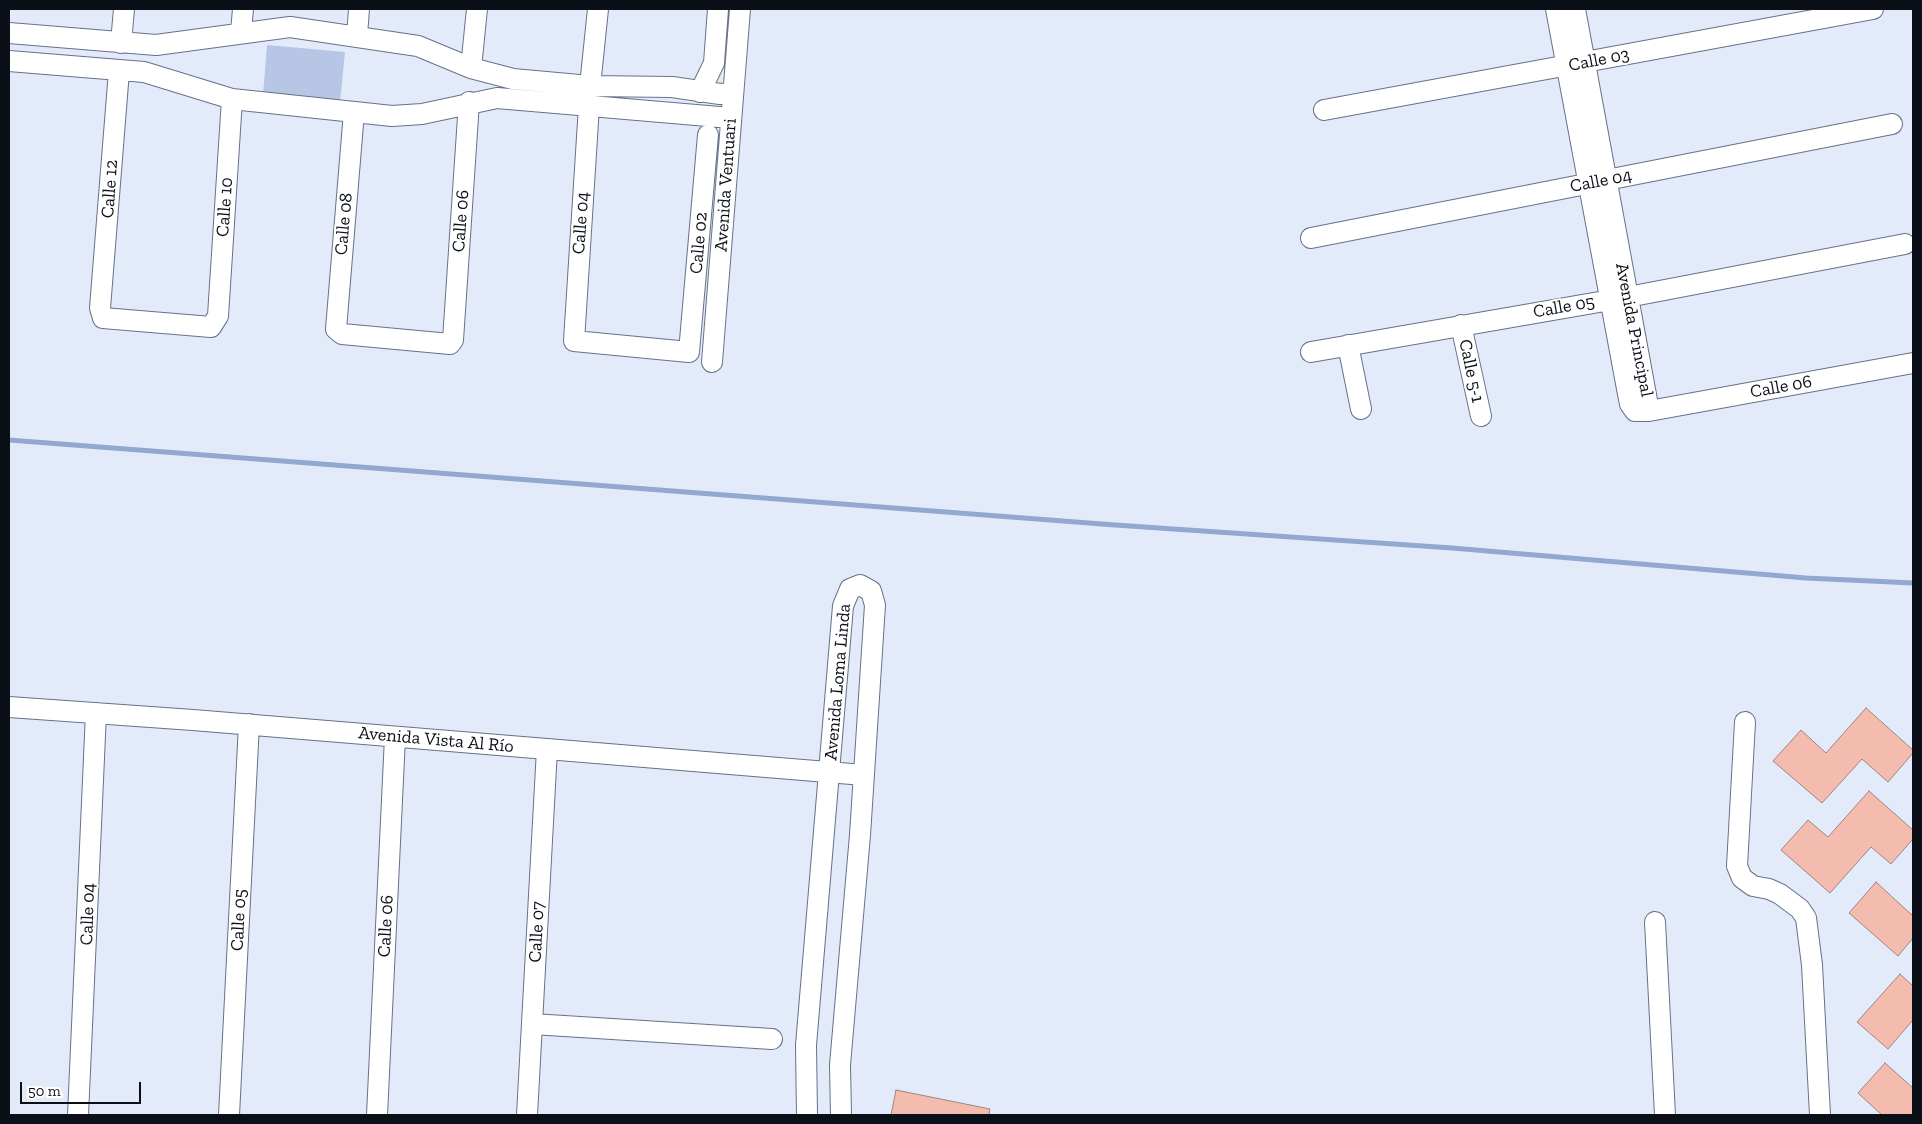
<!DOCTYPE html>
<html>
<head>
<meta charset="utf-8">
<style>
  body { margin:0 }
  #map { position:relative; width:1922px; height:1124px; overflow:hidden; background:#e3ebfa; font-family:"Zilla Slab",serif }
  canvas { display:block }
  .frame { position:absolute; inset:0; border:10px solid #0b0f17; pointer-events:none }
  .scale { position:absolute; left:20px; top:1082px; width:121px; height:22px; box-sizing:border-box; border:2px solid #0b0f17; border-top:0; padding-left:6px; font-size:15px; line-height:18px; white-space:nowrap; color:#0b0f17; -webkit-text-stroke:4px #fff; paint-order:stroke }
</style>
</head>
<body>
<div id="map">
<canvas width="1922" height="1124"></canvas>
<div class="frame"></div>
<div class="scale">50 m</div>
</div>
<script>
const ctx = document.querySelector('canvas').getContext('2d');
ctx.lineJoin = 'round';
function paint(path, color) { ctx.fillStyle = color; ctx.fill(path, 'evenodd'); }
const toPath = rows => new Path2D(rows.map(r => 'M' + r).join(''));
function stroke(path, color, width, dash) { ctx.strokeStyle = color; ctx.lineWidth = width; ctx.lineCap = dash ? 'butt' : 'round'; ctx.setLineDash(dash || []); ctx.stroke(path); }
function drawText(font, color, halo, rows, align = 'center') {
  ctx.font = font + ' "Zilla Slab",serif'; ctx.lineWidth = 4; ctx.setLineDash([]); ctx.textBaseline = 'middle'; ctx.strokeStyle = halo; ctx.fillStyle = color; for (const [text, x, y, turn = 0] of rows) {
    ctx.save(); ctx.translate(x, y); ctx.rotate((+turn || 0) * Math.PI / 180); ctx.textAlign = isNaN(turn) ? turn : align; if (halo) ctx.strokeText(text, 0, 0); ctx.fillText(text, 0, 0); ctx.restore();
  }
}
paint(toPath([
  [267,45,345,52,340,102,263,95]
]), '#b6c6e4');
stroke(toPath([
  [9,440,1115,525,1452,548,1806,578,1913,583]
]), '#92a8d2', 5);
const building = toPath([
  [1866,708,1913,750,1913,753,1888,782,1862,759,1822,803,1773,761,1801,730,1826,753,1866,708],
  [1869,791,1913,830,1913,839,1891,864,1871,847,1830,893,1781,850,1808,820,1828,837,1869,791],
  [1876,882,1913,916,1913,938,1898,956,1849,913,1876,882],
  [1900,974,1913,986,1913,1020,1888,1049,1857,1022,1900,974],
  [1885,1063,1913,1088,1913,1115,1882,1115,1858,1093,1885,1063],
  [896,1090,990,1109,989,1115,891,1115,896,1090]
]);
paint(building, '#f4bcaf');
stroke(building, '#a0837c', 1);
const minor = toPath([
  [1556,9,1628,394,1630,404,1635,411,1649,411,1913,363],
  [1575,9,1649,411],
  [241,32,243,9],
  [9,33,156,45,290,27,418,46,471,68,513,79,590,86,672,87,720,94,733,93],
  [357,35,359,9],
  [121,43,124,9],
  [9,61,144,72,232,99,392,116,422,114,497,98,731,118],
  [471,68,477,9],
  [119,71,100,308,103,318,211,327,218,316,232,99],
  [590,86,598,9],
  [700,92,714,63,718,9],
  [589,106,574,341,689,352,708,135],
  [1324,110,1873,9],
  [354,112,336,329,342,334,450,344,453,340,469,102],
  [1311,238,1892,124],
  [1461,325,1481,416],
  [1348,345,1361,409],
  [1311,352,1628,297,1905,244],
  [712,362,740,9],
  [9,707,193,720,864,775],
  [1745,722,1737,866,1742,878,1753,886,1769,889,1780,894,1800,909,1806,918,1812,965,1820,1115],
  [1655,922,1665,1115],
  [532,1024,772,1039],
  [78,1115,96,713],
  [229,1115,249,724],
  [377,1115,395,737],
  [527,1115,547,749],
  [807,1115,806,1045,843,606,850,589,860,585,871,591,875,605,860,835,840,1065,841,1115]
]);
stroke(minor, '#667288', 22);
stroke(minor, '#fff', 20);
drawText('18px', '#0b0f17', '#fff', [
  ["Calle 03",1599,60,-11],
  ["Calle 04",1601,181,-11],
  ["Avenida Ventuari",726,185,-86],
  ["Calle 12",110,189,-86],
  ["Calle 10",225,207,-86],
  ["Calle 06",461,221,-86],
  ["Calle 04",581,223,-86],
  ["Calle 08",344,224,-85],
  ["Calle 02",699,243,-85],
  ["Calle 05",1564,307,-10],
  ["Avenida Principal",1634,330,79],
  ["Calle 5-1",1471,371,78],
  ["Calle 06",1781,387,-10],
  ["Avenida Loma Linda",838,682,-85],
  ["Avenida Vista Al Río",436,740,5],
  ["Calle 04",88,914,-88],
  ["Calle 05",239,920,-87],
  ["Calle 06",386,926,-87],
  ["Calle 07",537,932,-87]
]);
</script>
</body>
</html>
